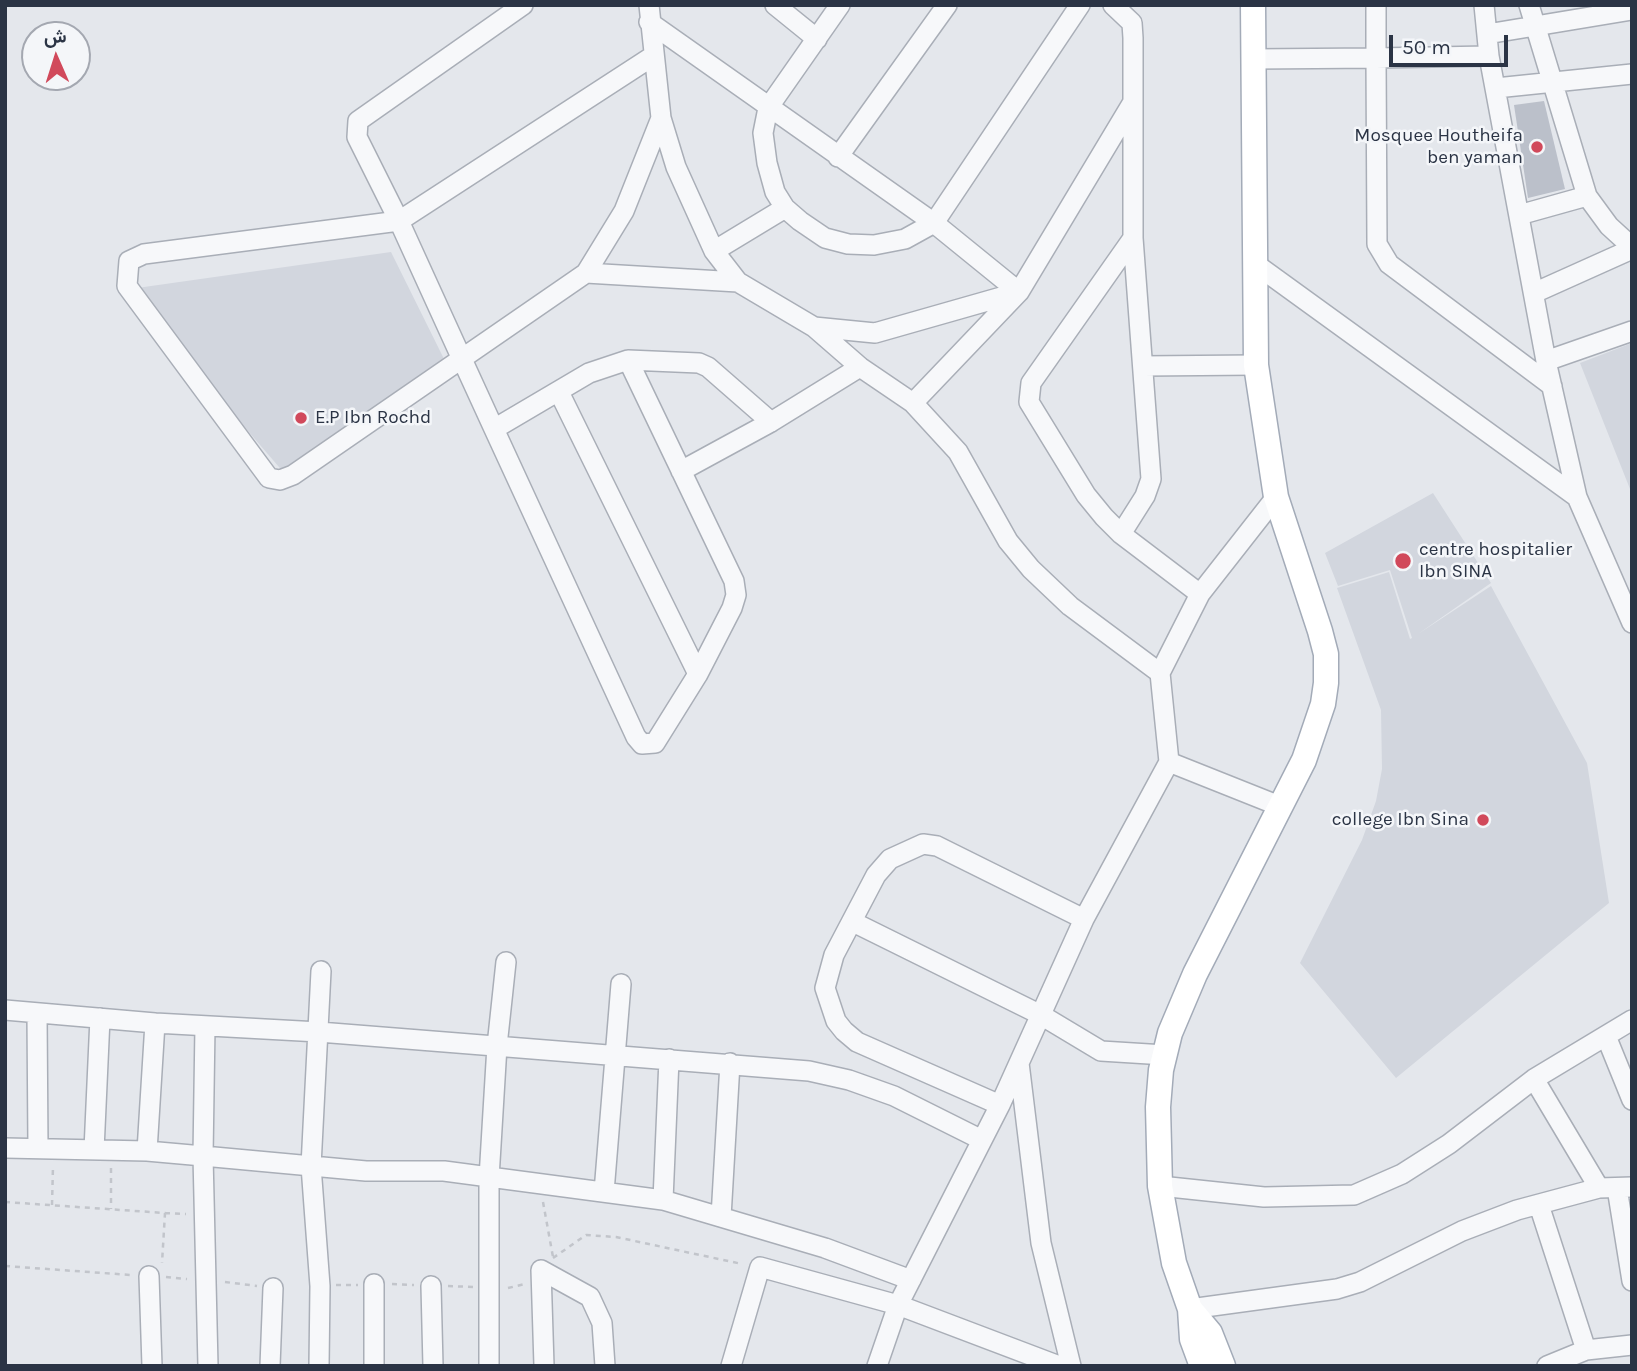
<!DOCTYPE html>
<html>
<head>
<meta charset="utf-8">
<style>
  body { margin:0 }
  #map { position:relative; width:1637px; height:1371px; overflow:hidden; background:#e4e7ec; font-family:Karla,Vazirmatn,sans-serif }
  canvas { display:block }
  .frame { position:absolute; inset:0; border:7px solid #2b3445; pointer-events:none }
  .north { position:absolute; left:21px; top:21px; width:70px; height:70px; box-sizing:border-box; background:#f4f6f9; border:2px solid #a4a8b1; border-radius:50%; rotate:357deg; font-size:19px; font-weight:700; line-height:28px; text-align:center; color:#2b3445 }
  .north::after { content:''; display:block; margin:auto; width:24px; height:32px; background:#d1495b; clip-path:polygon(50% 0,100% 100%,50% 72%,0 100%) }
  .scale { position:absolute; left:1389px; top:35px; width:119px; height:32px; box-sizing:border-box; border:4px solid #2b3445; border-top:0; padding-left:9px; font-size:21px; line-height:24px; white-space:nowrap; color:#2b3445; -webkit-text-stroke:5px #f4f6f9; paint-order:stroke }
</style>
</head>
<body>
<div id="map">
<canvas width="1637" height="1371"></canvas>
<div class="frame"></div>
<div class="north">ش</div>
<div class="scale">50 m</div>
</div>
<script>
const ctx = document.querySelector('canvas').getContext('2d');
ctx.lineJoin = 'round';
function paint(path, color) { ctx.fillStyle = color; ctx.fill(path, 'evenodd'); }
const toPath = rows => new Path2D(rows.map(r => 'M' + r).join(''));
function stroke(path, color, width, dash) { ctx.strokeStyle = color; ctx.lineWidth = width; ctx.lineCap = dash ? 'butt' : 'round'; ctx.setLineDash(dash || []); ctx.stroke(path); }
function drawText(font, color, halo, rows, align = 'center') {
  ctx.font = font + ' Karla,sans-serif'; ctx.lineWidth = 5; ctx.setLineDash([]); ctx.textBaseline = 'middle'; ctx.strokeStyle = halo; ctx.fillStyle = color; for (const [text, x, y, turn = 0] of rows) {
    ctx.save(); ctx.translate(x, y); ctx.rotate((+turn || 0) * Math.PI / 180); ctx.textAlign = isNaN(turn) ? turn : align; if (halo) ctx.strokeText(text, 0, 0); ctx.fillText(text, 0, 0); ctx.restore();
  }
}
paint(toPath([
  [391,252,445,361,285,474,136,301,137,288],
  [1632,343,1632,494,1580,363],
  [1433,493,1491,583,1418,634,1491,586,1587,763,1609,903,1396,1078,1300,963,1362,840,1376,801,1382,769,1381,710,1337,588,1389,572,1410,639,1412,638,1390,570,1338,586,1325,553]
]), '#d2d6de');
paint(toPath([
  [1544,101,1565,189,1528,198,1514,105]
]), '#bbc0ca');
const minor = toPath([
  [649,5,661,118,676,167,714,251,738,282,814,327,875,333,1019,292],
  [775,5,817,39],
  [840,5,768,108,763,133,767,163,775,192,785,208,800,221,825,238,848,244,874,245,905,239,934,223,1080,5],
  [1113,5,1132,23,1133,38,1133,238,1151,479,1145,496,1121,534],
  [1484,5,1489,56,1546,361,1577,497,1632,623],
  [1529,5,1587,196,1609,226,1632,247],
  [649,22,934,223,1019,292],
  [1487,34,1632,10],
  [653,56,399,221,144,254,129,261,127,286,269,478,280,480,293,475,586,273,738,282],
  [1489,56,1376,58,1377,244,1389,264,1552,386],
  [1253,59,1376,58,1376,5],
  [1496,88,1632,74],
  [838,157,947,5],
  [1519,215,1587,196],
  [1133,238,1031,383,1029,402,1086,495,1104,517,1121,534,1200,594,1276,497],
  [714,251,785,208],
  [1254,263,1577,497],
  [586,273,624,211,661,118],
  [1534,293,1632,249],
  [814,327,860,367,913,403,1019,292,1133,102],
  [628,360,699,363,708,367,771,422],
  [1546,361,1632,331],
  [1143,366,1256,365],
  [559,392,698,674],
  [913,403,958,452,1008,541,1031,569,1070,606,1160,673],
  [494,429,589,373,628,360,734,581,736,595,732,608,698,674,655,743,642,744,636,737,494,429,461,357,399,221,357,137,358,121,523,5],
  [681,471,771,422,860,367],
  [1169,762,1282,807],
  [853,922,1041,1015,1101,1051,1165,1055],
  [5,1010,155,1023,147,1151,203,1156,208,1366],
  [37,1014,38,1148],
  [155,1023,319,1032,809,1071,849,1080,894,1096,982,1140],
  [205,1026,203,1156,366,1171,444,1171,663,1200,825,1248,911,1280],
  [1606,1036,1632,1100],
  [1019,1063,1041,1243,1071,1366],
  [1534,1079,1599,1188],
  [1000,1105,857,1042,844,1031,836,1021,825,988,834,955,876,875,890,859,923,844,937,846,1084,919],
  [5,1148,147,1151],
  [94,1150,100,1018],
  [1160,1186,1264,1197,1354,1195,1402,1174,1449,1144,1534,1079,1632,1020],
  [1617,1188,1632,1281],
  [604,1192,621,984],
  [663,1200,669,1059],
  [1539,1205,1586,1350],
  [721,1217,730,1063],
  [149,1276,152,1366],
  [374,1284,374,1366],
  [431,1286,433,1366],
  [1190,1309,1337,1289,1360,1282,1462,1231,1517,1210,1599,1188,1632,1187],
  [270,1366,273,1288],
  [319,1366,320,1286,311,1166,321,971],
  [489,1366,489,1178,497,1046,506,962],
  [544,1366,541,1270,590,1297,602,1323,605,1366],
  [731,1366,760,1267,898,1305,1059,1366],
  [877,1366,898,1305,1000,1105,1084,919,1169,762,1160,673,1200,594],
  [1547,1366,1586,1350,1632,1345]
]);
const major = toPath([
  [1190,1309,1210,1333,1223,1366],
  [1202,1366,1192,1339,1190,1309,1174,1263,1160,1186,1158,1107,1161,1070,1170,1033,1195,974,1304,760,1323,704,1326,683,1326,654,1320,631,1276,497,1256,365,1253,5]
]);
stroke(minor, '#a9aeb7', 22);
stroke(major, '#a3abb8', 27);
stroke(toPath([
  [111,1168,111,1209],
  [5,1202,165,1213,162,1263],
  [543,1202,553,1257],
  [52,1205,53,1166],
  [165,1213,186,1214],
  [553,1258,586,1235,616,1237,742,1264],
  [5,1266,131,1275],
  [166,1277,187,1279],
  [225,1282,257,1286],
  [392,1284,414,1285],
  [336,1285,358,1285],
  [448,1286,473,1287],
  [508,1288,525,1284]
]), '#c2c5cb', 2.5, [5, 5]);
stroke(minor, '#f7f8fa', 19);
stroke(major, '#fff', 24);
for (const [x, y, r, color] of [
  [1537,147,7,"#d1495b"],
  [301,418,7,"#d1495b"],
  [1403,561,9,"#d1495b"],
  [1483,820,7,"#d1495b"]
]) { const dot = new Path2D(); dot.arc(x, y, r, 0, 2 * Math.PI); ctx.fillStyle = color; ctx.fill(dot); stroke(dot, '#f4f6f9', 2.5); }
drawText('19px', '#2b3445', '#f4f6f9', [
  ["Mosquee Houtheifa",1523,136],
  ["ben yaman",1523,158],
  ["E.P Ibn Rochd",315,418,"left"],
  ["centre hospitalier",1419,550,"left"],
  ["Ibn SINA",1419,572,"left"],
  ["college Ibn Sina",1469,820]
], 'right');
</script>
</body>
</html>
